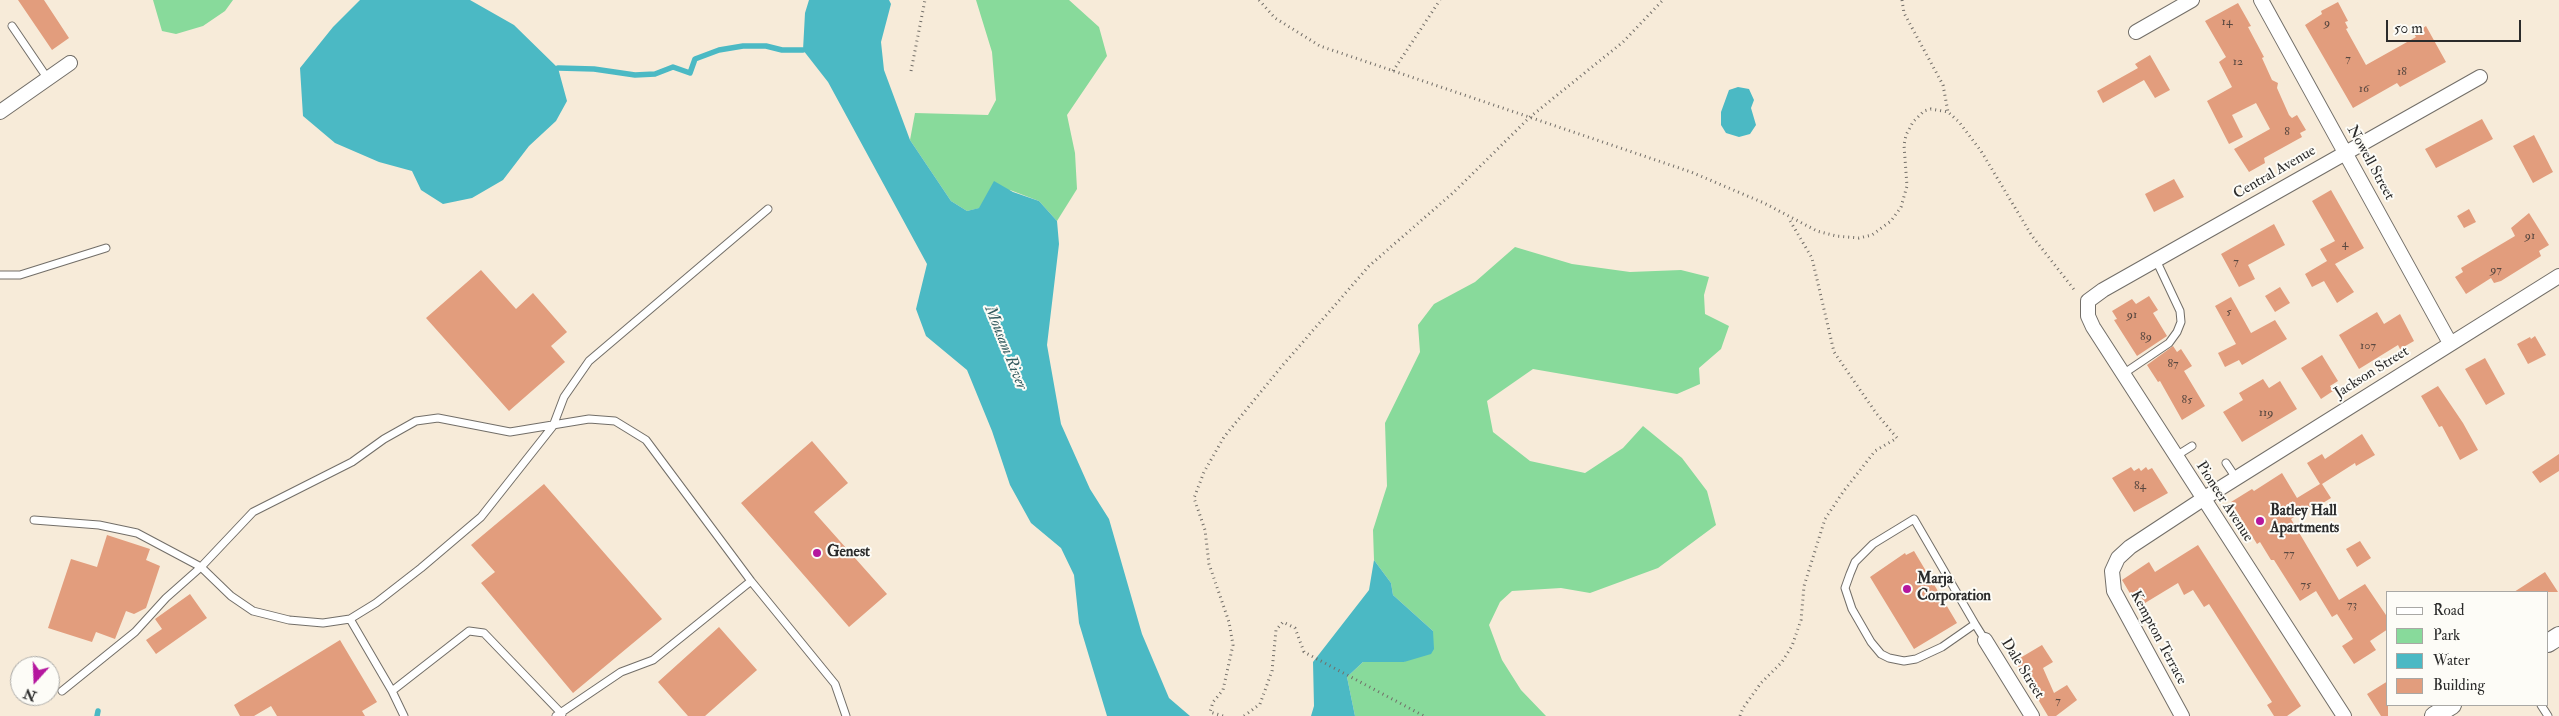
<!DOCTYPE html>
<html>
<head>
<meta charset="utf-8">
<style>
  body { margin:0 }
  #map { position:relative; width:2559px; height:716px; overflow:hidden; background:#f7ebd9; font-family:"IM FELL Double Pica",serif }
  canvas { display:block }
  .legend { position:absolute; left:2386px; top:591px; width:162px; height:115px; box-sizing:border-box; background:#fdfcf7; border:1px solid #a9a8a5; margin:0; padding:6px 9px; list-style:none; font-size:15px; color:#2b2b2b }
  .legend li { display:flex; align-items:center; gap:10px; height:25px }
  .legend b { width:25px; border:1px solid #a9a8a5 }
  .north { position:absolute; left:10px; top:656px; width:50px; height:50px; box-sizing:border-box; background:#fdfcf7; border:1px solid #a9a8a5; border-radius:50%; rotate:200deg; font-size:14px; font-weight:700; line-height:20px; text-align:center; color:#2b2b2b }
  .north::after { content:''; display:block; margin:auto; width:18px; height:22px; background:#b5179e; clip-path:polygon(50% 0,100% 100%,50% 72%,0 100%) }
  .scale { position:absolute; left:2386px; top:20px; width:135px; height:22px; box-sizing:border-box; border:2px solid #2b2b2b; border-top:0; padding-left:6px; font-size:15px; line-height:18px; white-space:nowrap; color:#2b2b2b; -webkit-text-stroke:4px #fdfcf7; paint-order:stroke }
</style>
</head>
<body>
<div id="map">
<canvas width="2559" height="716"></canvas>
<ul class="legend">
<li><b style="height:6px;background:#fff"></b>Road</li>
<li><b style="height:14px;background:#88da9b"></b>Park</li>
<li><b style="height:14px;background:#4bb9c4"></b>Water</li>
<li><b style="height:14px;background:#e29d7d"></b>Building</li>
</ul>
<div class="north">N</div>
<div class="scale">50 m</div>
</div>
<script>
const ctx = document.querySelector('canvas').getContext('2d');
ctx.lineJoin = 'round';
function paint(path, color) { ctx.fillStyle = color; ctx.fill(path, 'evenodd'); }
const toPath = rows => new Path2D(rows.map(r => 'M' + r).join(''));
function stroke(path, color, width, dash) { ctx.strokeStyle = color; ctx.lineWidth = width; ctx.lineCap = dash ? 'butt' : 'round'; ctx.setLineDash(dash || []); ctx.stroke(path); }
function drawText(font, color, halo, rows, align = 'center') {
  ctx.font = font + ' "IM FELL Double Pica",serif'; ctx.lineWidth = 4; ctx.setLineDash([]); ctx.textBaseline = 'middle'; ctx.strokeStyle = halo; ctx.fillStyle = color; for (const [text, x, y, turn = 0] of rows) {
    ctx.save(); ctx.translate(x, y); ctx.rotate((+turn || 0) * Math.PI / 180); ctx.textAlign = isNaN(turn) ? turn : align; if (halo) ctx.strokeText(text, 0, 0); ctx.fillText(text, 0, 0); ctx.restore();
  }
}
paint(toPath([
  [153,0,233,0,225,11,203,26,176,34,162,31],
  [976,0,1069,0,1099,27,1107,56,1067,115,1075,153,1077,189,1057,221,1039,201,1010,190,980,208,967,211,951,201,910,140,915,113,988,115,996,100,992,52],
  [1515,247,1572,264,1630,272,1681,270,1709,277,1704,295,1705,314,1729,326,1721,349,1699,368,1700,384,1677,394,1533,369,1487,401,1493,432,1530,461,1585,473,1623,448,1643,426,1682,458,1707,491,1716,525,1658,568,1590,593,1561,588,1512,591,1500,602,1489,625,1502,660,1521,690,1546,716,1355,716,1347,677,1363,662,1404,662,1433,631,1393,595,1391,583,1374,560,1373,530,1387,486,1385,423,1420,352,1418,325,1434,304,1475,282]
]), '#88da9b');
paint(toPath([
  [360,0,470,0,514,25,558,68,567,101,556,121,529,146,503,180,472,198,443,204,421,190,412,171,379,162,335,143,303,116,300,68,333,27],
  [809,0,889,0,891,4,881,42,884,70,910,140,951,201,967,211,979,208,994,181,1013,192,1039,201,1057,221,1059,244,1047,345,1061,424,1090,489,1109,519,1142,634,1169,698,1190,716,1107,716,1079,623,1074,575,1061,548,1031,523,1010,485,992,431,967,370,926,336,916,309,927,264,828,82,803,50,805,13],
  [1738,87,1749,89,1754,100,1751,108,1756,125,1750,134,1739,137,1726,133,1721,125,1721,112,1729,90],
  [1374,560,1391,583,1393,595,1433,631,1434,649,1431,654,1404,662,1363,662,1347,677,1355,716,1311,716,1314,706,1313,662,1369,590]
]), '#4bb9c4');
stroke(toPath([
  [558,68,594,69,635,75,655,74,673,67,690,73,695,59,719,50,743,46,766,46,782,50,803,50],
  [97,716,98,711]
]), '#4bb9c4', 5.5);
paint(toPath([
  [18,0,44,0,69,38,52,50],
  [2338,2,2348,21,2345,22,2348,28,2346,29,2366,65,2416,37,2414,34,2426,26,2446,62,2400,87,2397,83,2353,108,2305,25,2322,14,2321,11],
  [2238,3,2251,26,2248,27,2264,57,2262,58,2272,80,2278,83,2277,88,2289,115,2292,118,2297,115,2306,130,2300,133,2302,137,2264,158,2265,163,2249,172,2234,149,2270,129,2256,103,2232,115,2243,137,2229,144,2207,101,2232,87,2219,62,2226,57,2205,21],
  [2150,55,2170,90,2155,98,2144,80,2103,103,2097,91,2138,68,2135,64],
  [2482,119,2493,139,2436,168,2425,149],
  [2534,135,2553,172,2533,183,2513,146],
  [2174,179,2184,197,2154,212,2145,194],
  [2331,190,2364,248,2335,264,2354,292,2337,303,2324,281,2312,287,2305,274,2327,261,2320,249,2335,241,2312,201],
  [2469,209,2476,222,2464,228,2457,216],
  [2529,213,2549,245,2539,251,2541,256,2501,281,2494,283,2491,278,2466,294,2455,277,2463,272,2461,268,2515,236,2511,228],
  [2274,224,2285,245,2248,265,2255,279,2239,287,2221,254],
  [481,270,516,309,533,293,567,332,551,346,565,362,509,411,426,318],
  [2280,287,2290,303,2275,312,2265,296],
  [2149,296,2158,310,2153,313,2167,336,2137,356,2114,320,2117,319,2112,311,2132,299,2136,304],
  [2231,297,2251,333,2275,320,2287,339,2242,365,2239,360,2225,367,2218,353,2236,344,2215,306],
  [2377,312,2384,324,2400,314,2414,341,2400,349,2398,345,2359,369,2339,335],
  [2535,336,2546,355,2528,364,2517,344,2530,337,2531,339],
  [2173,346,2177,352,2181,349,2192,366,2184,371,2205,406,2182,420,2160,381,2158,382,2147,365],
  [2322,355,2338,381,2330,386,2333,391,2321,399,2301,368],
  [2485,358,2505,394,2486,405,2465,369],
  [2263,379,2269,388,2280,381,2297,409,2242,442,2223,412,2243,400,2239,393],
  [2438,386,2463,423,2478,450,2460,460,2442,426,2439,427,2421,396],
  [2362,434,2375,455,2356,466,2355,463,2322,484,2331,498,2318,506,2317,503,2291,519,2339,600,2365,584,2388,618,2388,629,2370,641,2376,650,2354,664,2342,646,2353,639,2337,614,2332,617,2316,591,2300,601,2274,560,2271,560,2260,542,2257,544,2231,502,2252,489,2254,491,2282,473,2297,498,2320,484,2307,463,2322,454,2325,459],
  [812,441,848,483,814,512,887,594,849,627,741,503],
  [2559,454,2559,471,2540,483,2532,472],
  [2131,467,2134,471,2139,468,2141,471,2146,467,2148,470,2152,468,2168,493,2134,512,2112,478],
  [544,484,662,619,573,693,481,583,495,572,471,545],
  [107,535,150,549,146,560,160,566,146,608,134,614,126,611,115,639,96,632,92,642,48,628,71,559,97,567],
  [2360,541,2371,558,2357,567,2346,549],
  [2198,545,2301,706,2287,716,2274,716,2267,705,2272,702,2232,640,2209,604,2204,607,2193,590,2184,595,2178,583,2145,603,2137,591,2131,595,2122,580,2149,562,2155,572],
  [1914,551,1957,623,1914,649,1870,577,1905,553,1906,555],
  [2545,572,2558,592,2514,592],
  [190,594,207,618,156,654,146,640,162,629,155,619],
  [719,627,757,670,705,716,688,716,658,682],
  [340,640,377,702,362,711,365,716,277,716,271,706,254,716,240,716,234,705],
  [2042,645,2053,662,2043,668,2054,693,2067,685,2077,700,2056,716,2048,716,2015,661],
  [2388,681,2388,716,2381,716,2367,694]
]), '#e29d7d');
const service = toPath([
  [12,26,48,79],
  [0,275,20,275,106,248],
  [2123,374,2169,343,2177,332,2181,322,2180,311,2156,260],
  [2176,456,2192,446],
  [2226,463,2236,478],
  [34,520,99,525,137,533,201,567,166,598,135,632,62,691],
  [350,619,376,603,421,568,481,517,553,426,564,397,589,361,768,209],
  [1975,624,1914,519,1873,544,1855,562,1850,574,1845,588,1852,609,1871,642,1881,654,1889,658,1904,661,1916,659,1942,647,1975,624,1985,640],
  [392,691,469,631,484,633,562,714],
  [2541,705,2548,716],
  [404,716,392,691,350,619,323,623,289,620,253,611,231,596,201,567,253,512,352,462,384,439,416,421,438,418,510,432,589,419,615,421,646,440,751,581,835,684,846,716],
  [556,716,621,672,653,660,751,581]
]);
const minor = toPath([
  [2261,0,2450,343],
  [2136,32,2192,0],
  [0,112,70,63],
  [1985,640,2032,716],
  [2182,716,2114,591,2112,571,2118,558,2130,547,2203,499,2559,276],
  [2344,716,2093,327,2088,316,2088,301,2103,290,2480,77]
]);
const tertiary = toPath([
  [2548,643,2559,636],
  [2434,716,2452,705]
]);
stroke(service, '#726e68', 9);
stroke(minor, '#726e68', 16);
stroke(tertiary, '#726e68', 20);
stroke(toPath([
  [1259,0,1275,18,1320,46,1691,172,1764,203,1817,231,1836,236,1859,238,1872,235,1891,221,1901,207,1907,186,1904,145,1906,135,1913,122,1924,111,1931,109,1948,112,1959,122,1981,151,2032,236,2076,292],
  [1902,0,1904,13,1943,85,1948,112],
  [911,71,925,0],
  [1393,71,1440,0],
  [1223,716,1210,712,1213,702,1223,690,1233,645,1229,622,1209,564,1205,530,1194,498,1204,472,1224,437,1282,366,1369,266,1454,192,1530,117,1623,42,1663,0],
  [1244,716,1260,704,1272,671,1276,630,1283,622,1295,628,1304,652,1424,716],
  [1740,716,1743,708,1761,683,1782,662,1792,646,1801,620,1804,586,1825,519,1843,492,1875,451,1897,438,1876,413,1834,352,1812,258,1789,219]
]), '#726e68', 3, [1, 4]);
stroke(service, '#fff', 7);
stroke(minor, '#fff', 14);
stroke(tertiary, '#fff', 18);
for (const [x, y, r, color] of [
  [2260,521,5,"#b5179e"],
  [817,553,5,"#b5179e"],
  [1907,589,5,"#b5179e"]
]) { const dot = new Path2D(); dot.arc(x, y, r, 0, 2 * Math.PI); ctx.fillStyle = color; ctx.fill(dot); stroke(dot, '#fdfcf7', 2); }
drawText('12px', '#594840', null, [
  ["14",2227,22],
  ["9",2327,23],
  ["7",2348,59],
  ["12",2238,62],
  ["18",2402,72],
  ["16",2364,89],
  ["8",2287,132],
  ["91",2530,236],
  ["4",2345,244],
  ["7",2236,262],
  ["97",2496,270],
  ["5",2229,312],
  ["91",2132,315],
  ["89",2146,337],
  ["107",2368,346],
  ["87",2173,364],
  ["85",2187,400],
  ["119",2266,413],
  ["84",2140,486],
  ["77",2289,554],
  ["75",2306,585],
  ["73",2352,605],
  ["7",2058,701]
]);
drawText('15px', '#2b2b2b', '#fdfcf7', [
  ["Nowell Street",2370,163,61],
  ["Central Avenue",2275,173,-30],
  ["Jackson Street",2372,373,-32],
  ["Pioneer Avenue",2224,502,57],
  ["Kempton Terrace",2158,638,62],
  ["Dale Street",2022,669,58]
]);
drawText('bold 15px', '#2b2b2b', '#fdfcf7', [
  ["Batley Hall",2270,512],
  ["Apartments",2270,529],
  ["Genest",827,553],
  ["Marja",1917,580],
  ["Corporation",1917,597]
], 'left');
drawText('italic 16px', '#365d61', '#fdfcf7', [
  ["Mousam River",1005,348,68]
]);
</script>
</body>
</html>
